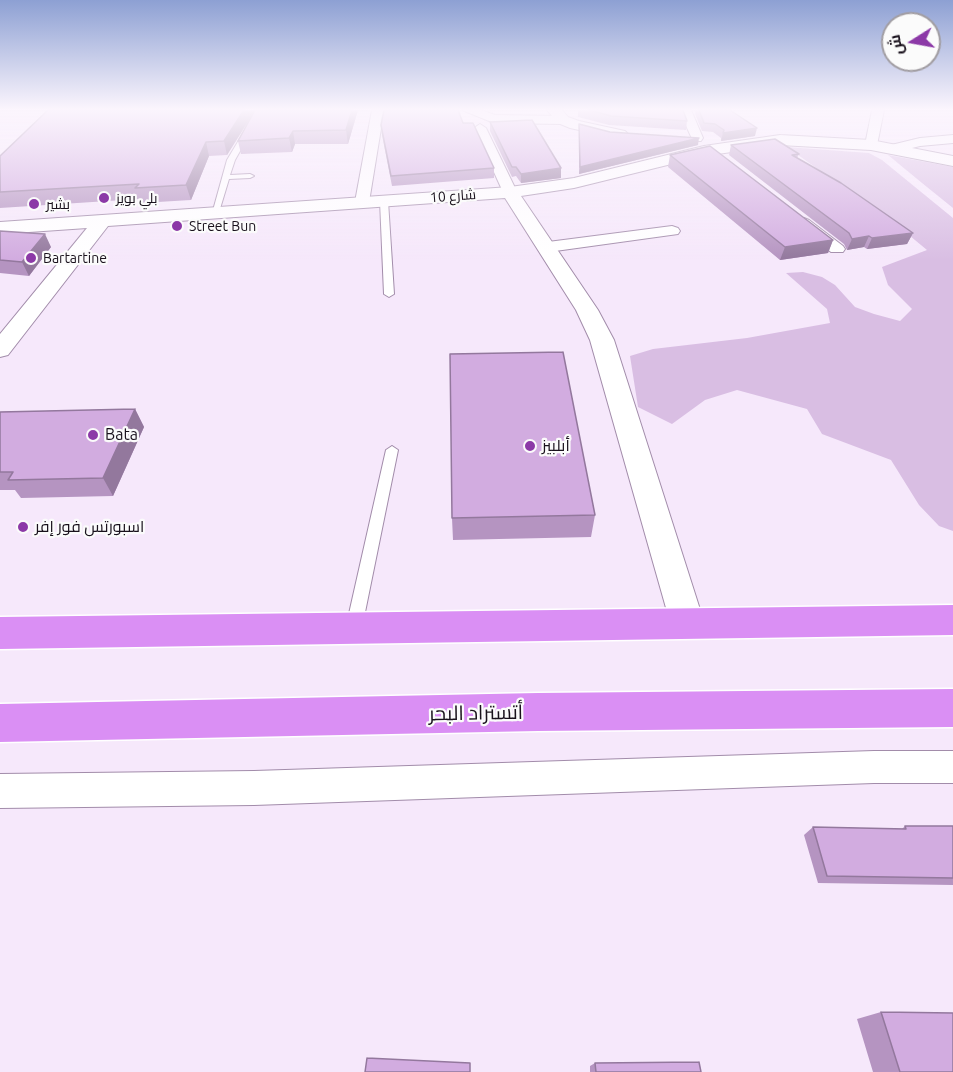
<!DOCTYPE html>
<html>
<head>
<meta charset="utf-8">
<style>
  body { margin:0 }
  #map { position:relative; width:953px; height:1072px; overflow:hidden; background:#f6e8fb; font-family:Ubuntu,Cairo,sans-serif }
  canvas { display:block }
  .north { position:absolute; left:881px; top:12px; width:60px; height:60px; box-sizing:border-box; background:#fbfbfb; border:2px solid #a19da2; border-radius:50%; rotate:259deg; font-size:16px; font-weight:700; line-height:24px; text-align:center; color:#19111c }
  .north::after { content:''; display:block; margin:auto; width:21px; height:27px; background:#8c39a7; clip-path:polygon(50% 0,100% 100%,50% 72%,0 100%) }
</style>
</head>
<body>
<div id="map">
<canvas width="953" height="1072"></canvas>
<div class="north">ش</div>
</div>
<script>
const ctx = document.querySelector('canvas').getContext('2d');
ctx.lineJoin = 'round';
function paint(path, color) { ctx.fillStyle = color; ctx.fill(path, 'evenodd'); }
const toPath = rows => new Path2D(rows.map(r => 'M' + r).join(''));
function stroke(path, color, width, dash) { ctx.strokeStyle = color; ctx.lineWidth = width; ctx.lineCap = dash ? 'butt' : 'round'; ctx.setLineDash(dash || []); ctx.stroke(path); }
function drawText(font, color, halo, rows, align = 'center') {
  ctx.font = font + ' Ubuntu,Cairo,sans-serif'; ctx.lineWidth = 4.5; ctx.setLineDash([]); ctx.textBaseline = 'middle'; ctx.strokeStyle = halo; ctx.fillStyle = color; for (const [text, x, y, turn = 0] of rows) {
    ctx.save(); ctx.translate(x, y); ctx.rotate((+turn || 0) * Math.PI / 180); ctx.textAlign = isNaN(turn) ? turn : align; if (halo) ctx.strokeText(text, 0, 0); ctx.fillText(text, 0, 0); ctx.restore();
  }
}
paint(toPath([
  [787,147,869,153,882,160,953,218,953,531,939,526,919,505,891,460,822,434,807,409,737,390,705,400,672,424,638,407,630,356,653,349,747,338,830,323,827,309,786,273,803,272,822,277,835,285,855,307,874,314,900,321,912,309,888,285,882,267,927,250,904,231],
  [888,155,953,167,953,208,922,183]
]), '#d9bee3');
const service = toPath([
  [257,110,263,110,235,160,230,175,250,174,254,176,250,178,229,179,219,212,212,214,227,160,257,110],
  [384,199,388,201,394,294,389,297,384,294,380,201,384,199],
  [392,446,398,450,362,627,359,631,354,633,349,631,346,627,386,450,392,446]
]);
const minor = toPath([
  [372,110,384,110,369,202,362,206,355,202,372,110],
  [462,110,481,110,495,115,563,116,569,120,563,124,494,123,462,110],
  [679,110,691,110,703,138,701,141,693,141,679,110],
  [872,110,884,110,877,145,871,149,865,145,872,110],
  [480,124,486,128,517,192,515,195,510,196,503,192,474,128,480,124],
  [953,135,953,143,920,146,892,153,886,149,887,146,920,138,953,135],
  [804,218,809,220,843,246,845,249,843,252,831,252,799,226,796,223,799,220,804,218],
  [672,226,678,228,680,231,678,234,548,252,540,247,548,242,672,226],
  [874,751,953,751,953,783,874,783,254,805,0,808,0,774,254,771,874,751]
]);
const tertiary = toPath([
  [547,110,562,110,568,117,579,121,625,131,628,134,620,139,570,128,558,123,547,110],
  [780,135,871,140,953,156,953,166,871,150,780,145,704,156,574,188,521,196,598,310,614,340,704,622,699,632,687,637,675,632,670,622,590,340,576,310,505,198,108,226,8,355,0,357,0,334,87,228,0,234,0,222,510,187,574,178,704,146,780,135]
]);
const motorway = toPath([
  [953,605,953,635,0,649,0,617,953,605],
  [953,689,953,727,538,731,0,742,0,704,538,693,953,689]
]);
stroke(service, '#a28caa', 2);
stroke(minor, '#a28caa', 2);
stroke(tertiary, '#a28caa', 2);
stroke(motorway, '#fff', 3);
paint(service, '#fff');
paint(minor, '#fff');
paint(tertiary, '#fff');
paint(motorway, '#da8ff4');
paint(toPath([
  [48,110,358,110,348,144,295,144,292,152,241,154,238,141,254,113,227,155,209,156,191,200,141,203,139,199,0,208,0,156],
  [578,110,683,110,687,121,686,130,609,125,578,117],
  [696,110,730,110,755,136,721,141,721,138,713,132,702,131,695,114],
  [490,122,561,168,561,178,521,183,516,176,512,177,490,131],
  [463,123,494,168,494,178,392,186,382,135,381,125],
  [579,124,610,132,698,145,579,174],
  [731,145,799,154,797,158,913,233,907,244,867,249,864,247,847,250,844,244,729,155],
  [670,155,833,240,828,253,780,260,668,167],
  [0,231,51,247,29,276,0,273],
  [135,409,144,427,113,496,21,498,15,490,0,490,0,412],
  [595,515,591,537,453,540,452,518],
  [905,826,953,826,953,885,818,883,804,835,813,827,902,829],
  [881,1012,953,1072,873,1072,857,1019],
  [595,1063,701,1072,590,1072,590,1066]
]), '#b594c1');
paint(toPath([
  [244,110,255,110,227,155,224,141],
  [352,110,358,110,348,144,346,130],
  [757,128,755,136,721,141,723,133],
  [293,131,295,144,292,152,289,138],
  [699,138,698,145,579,174,580,167],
  [206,142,209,156,191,200,186,185],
  [561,168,561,178,521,183,521,174],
  [913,233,907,244,867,249,872,238],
  [45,234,51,247,29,276,22,262],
  [869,236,864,247,847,250,852,239],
  [833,240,828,253,780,260,785,247],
  [135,409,144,427,113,496,103,478]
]), '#93789d');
const building = toPath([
  [48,110,244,110,224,141,206,142,186,185,135,188,139,184,0,192,0,156,48,110],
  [255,110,352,110,346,130,293,131,289,138,238,141,255,110],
  [384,110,458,110,463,123,473,123,494,168,391,176,381,125,384,110],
  [589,110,683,110,687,121,611,116,589,110],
  [699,110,730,110,757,128,723,133,724,130,715,124,704,123,699,110],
  [532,120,561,168,521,174,516,167,512,167,490,122,532,120],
  [579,124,610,132,699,138,580,167,579,124],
  [775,139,799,154,792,155,841,183,913,233,872,238,869,236,852,239,849,233,731,145,775,139],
  [710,146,833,240,785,247,670,155,710,146],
  [0,231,45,234,22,262,0,260,0,231],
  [563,352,595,515,452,518,450,354,563,352],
  [135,409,103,478,8,480,13,472,0,472,0,412,135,409],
  [905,826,953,826,953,878,827,876,813,827,906,829,905,826],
  [881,1012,953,1013,953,1072,900,1072,881,1012],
  [367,1058,470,1063,470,1072,365,1072,367,1058],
  [699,1062,701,1072,596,1072,595,1063,699,1062]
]);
paint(building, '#d2ace0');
stroke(building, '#93789d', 1.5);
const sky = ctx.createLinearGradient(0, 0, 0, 260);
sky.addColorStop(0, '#8da0d3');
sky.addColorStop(0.42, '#fbf5fd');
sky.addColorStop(1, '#fbf5fd00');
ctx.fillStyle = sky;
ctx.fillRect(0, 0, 953, 260);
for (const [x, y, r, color] of [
  [104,198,6,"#8c39a7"],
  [34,204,6,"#8c39a7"],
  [177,226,6,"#8c39a7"],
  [31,258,6,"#8c39a7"],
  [93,435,6,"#8c39a7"],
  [530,446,6,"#8c39a7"],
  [23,527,6,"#8c39a7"]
]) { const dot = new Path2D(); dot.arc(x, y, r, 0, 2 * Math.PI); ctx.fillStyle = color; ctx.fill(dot); stroke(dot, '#fbfbfb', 2); }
drawText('14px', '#19111c', '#fbfbfb', [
  ["شارع 10",453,196,-4]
]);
drawText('14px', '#19111c', '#fbfbfb', [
  ["بلي بويز",116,198],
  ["بشير",46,204],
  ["Street Bun",189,226],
  ["Bartartine",43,258]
], 'left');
drawText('16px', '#19111c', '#fbfbfb', [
  ["Bata",105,435],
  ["أبلبيز",542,446],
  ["اسبورتس فور إفر",35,527]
], 'left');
drawText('20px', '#19111c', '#fbfbfb', [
  ["أتستراد البحر",476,713,-1]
]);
</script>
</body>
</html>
